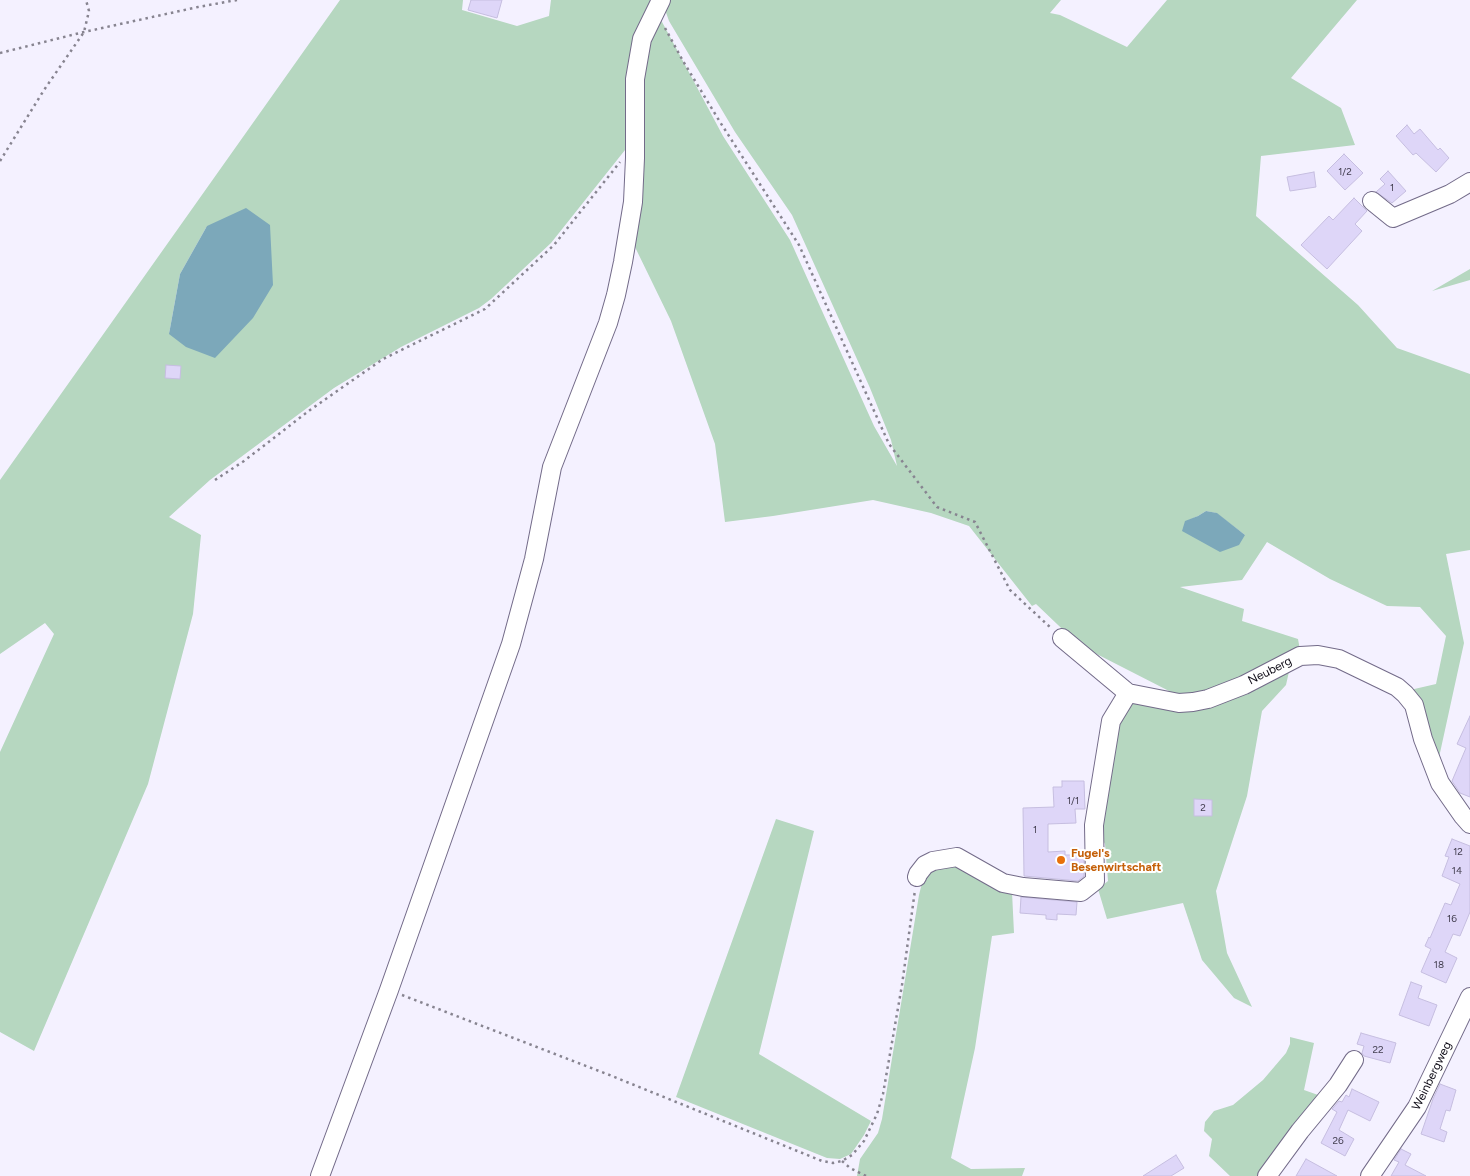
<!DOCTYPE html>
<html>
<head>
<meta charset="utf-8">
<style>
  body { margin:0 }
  canvas { display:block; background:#f4f1ff }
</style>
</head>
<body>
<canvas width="1470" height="1176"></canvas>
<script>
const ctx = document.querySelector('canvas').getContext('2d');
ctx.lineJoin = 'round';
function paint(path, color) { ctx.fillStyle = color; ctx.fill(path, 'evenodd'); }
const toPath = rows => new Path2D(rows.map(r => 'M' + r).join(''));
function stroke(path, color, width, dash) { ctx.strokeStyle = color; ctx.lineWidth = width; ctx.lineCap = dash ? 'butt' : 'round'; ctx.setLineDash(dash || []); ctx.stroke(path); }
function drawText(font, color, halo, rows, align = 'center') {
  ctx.font = font + ' Figtree,sans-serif'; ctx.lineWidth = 4; ctx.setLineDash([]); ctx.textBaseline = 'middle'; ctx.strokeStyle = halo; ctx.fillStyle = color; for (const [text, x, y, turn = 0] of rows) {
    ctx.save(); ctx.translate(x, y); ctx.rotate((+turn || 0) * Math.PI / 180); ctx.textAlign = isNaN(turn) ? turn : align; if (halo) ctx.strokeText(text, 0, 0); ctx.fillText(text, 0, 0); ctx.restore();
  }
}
paint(toPath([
  [340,0,463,0,462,10,517,26,549,16,551,0,655,0,651,30,661,20,723,136,790,240,874,426,897,466,891,440,870,388,792,215,735,132,669,21,663,4,665,0,1061,0,1050,13,1060,15,1127,47,1167,0,1357,0,1291,78,1341,108,1355,145,1261,156,1256,216,1358,305,1397,348,1470,374,1470,550,1446,554,1464,643,1438,762,1410,690,1436,684,1446,636,1420,607,1387,606,1330,579,1267,542,1242,580,1180,587,1244,609,1242,621,1298,639,1300,650,1234,684,1184,696,1171,692,1079,645,1036,604,1032,606,969,526,931,513,873,500,773,516,725,522,715,444,671,321,634,245,629,145,551,243,491,299,479,308,401,347,334,388,210,480,169,517,201,535,193,614,148,784,34,1051,0,1032,0,752,54,634,45,623,0,654,0,480],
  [207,226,169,334,180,274],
  [1206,511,1216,513,1245,535,1185,522,1198,516],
  [1470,269,1470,280,1432,291],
  [1290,667,1286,685,1262,711,1247,796,1216,891,1227,953,1252,1007,1234,998,1202,960,1183,903,1107,919,1098,889,1108,881,1105,844,1094,825,1122,710,1140,699,1180,710],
  [776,819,814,831,759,1054,871,1121,864,1135,851,1154,840,1159,827,1158,676,1097],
  [947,863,1012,892,1014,933,992,936,975,1048,951,1158,971,1169,1025,1168,1022,1176,857,1176,860,1159,878,1133,882,1119,919,895,924,875],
  [1290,1037,1314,1043,1304,1090,1321,1096,1261,1176,1230,1176,1209,1156,1212,1139,1204,1131,1205,1122,1214,1111,1233,1105,1263,1080,1286,1053,1290,1044]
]), '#b6d7c0');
paint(toPath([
  [246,208,270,225,273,285,253,318,215,358,186,347,169,334,180,274,207,226],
  [1206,511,1217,513,1245,535,1239,545,1220,552,1182,531,1185,521,1198,516]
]), '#7ca8ba');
const building = toPath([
  [471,0,502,0,497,18,468,10,471,0],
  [1407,125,1414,134,1420,129,1438,150,1440,148,1449,158,1436,172,1416,153,1413,155,1396,136,1407,125],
  [1344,154,1363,173,1345,190,1327,171,1344,154],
  [1388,171,1406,191,1392,203,1376,192,1385,184,1380,179,1388,171],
  [1314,172,1316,187,1290,191,1287,177,1314,172],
  [1354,198,1367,211,1355,224,1362,231,1327,269,1301,245,1329,216,1333,220,1354,198],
  [166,365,181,366,180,379,165,378,166,365],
  [1470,716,1470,797,1460,793,1452,781,1466,748,1457,744,1470,716],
  [1062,781,1084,781,1085,809,1075,809,1076,823,1048,824,1048,852,1065,851,1065,855,1084,855,1084,876,1078,881,1024,876,1023,808,1054,807,1053,787,1062,787,1062,781],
  [1194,799,1212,800,1212,816,1194,816,1194,799],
  [1452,839,1470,846,1470,912,1460,936,1453,934,1445,952,1457,958,1446,983,1421,972,1431,949,1425,946,1429,937,1430,938,1445,903,1451,905,1460,884,1442,876,1449,857,1445,856,1452,839],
  [1021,897,1077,902,1076,915,1057,914,1057,920,1046,919,1046,915,1020,913,1021,897],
  [1411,982,1422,986,1418,998,1437,1005,1429,1026,1399,1015,1411,982],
  [1361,1033,1396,1043,1390,1063,1364,1056,1362,1053,1364,1046,1357,1044,1361,1033],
  [1440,1084,1456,1090,1450,1111,1446,1110,1440,1129,1447,1132,1444,1142,1421,1134,1433,1099,1440,1084],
  [1352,1089,1379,1102,1370,1121,1348,1110,1339,1130,1354,1139,1345,1156,1321,1143,1337,1112,1332,1109,1333,1108,1339,1101,1342,1102,1346,1095,1349,1097,1352,1089],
  [1401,1149,1411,1154,1405,1165,1426,1176,1391,1176,1399,1162,1394,1160,1401,1149],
  [1176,1155,1184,1168,1171,1176,1143,1176,1176,1155],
  [1306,1159,1337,1176,1296,1176,1306,1159]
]);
paint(building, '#ded6f8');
stroke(building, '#c6bee0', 1);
const minor = toPath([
  [1372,201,1393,218,1450,194,1470,182],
  [1062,638,1128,693,1179,703,1193,702,1208,699,1244,685,1300,656,1318,655,1339,659,1397,687,1405,694,1414,705,1423,739,1440,783,1463,816,1470,824],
  [917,877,918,874,925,865,933,861,957,857,1003,883,1023,887,1081,892,1095,881,1094,825,1111,721,1128,693],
  [320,1176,389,990,511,644,534,559,552,467,608,323,616,295,623,262,633,202,635,158,635,79,642,39,661,0],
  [1267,1176,1300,1131,1338,1085,1354,1060],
  [1370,1176,1417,1107,1470,997]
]);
stroke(minor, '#736b89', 20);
stroke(toPath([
  [665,28,683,61,720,122,799,245,889,444,937,507,975,522,1010,590,1051,628],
  [0,53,84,32,198,7,237,0],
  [0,161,44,90,84,32,89,11,86,0],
  [215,480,244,461,310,410,383,359,485,309,554,245,620,162],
  [402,995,612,1076,822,1161,833,1163,842,1161,852,1155,864,1141,877,1114,883,1094,902,985,915,890],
  [842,1161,850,1168,866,1176]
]), '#878490', 2.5, [2.5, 4]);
stroke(minor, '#fff', 18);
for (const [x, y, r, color] of [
  [1061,860,5,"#e8710a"]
]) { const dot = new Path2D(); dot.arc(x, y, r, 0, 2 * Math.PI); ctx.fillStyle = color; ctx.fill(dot); stroke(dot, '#fff', 2); }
drawText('10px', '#413d4e', null, [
  ["1/2",1345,172],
  ["1",1392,188],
  ["1/1",1073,801],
  ["2",1203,808],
  ["1",1035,830],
  ["12",1458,852],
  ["14",1457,871],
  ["16",1452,919],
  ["18",1439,965],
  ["22",1378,1050],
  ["26",1338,1141]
]);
drawText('12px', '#0d0a15', '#fff', [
  ["Neuberg",1270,671,-27],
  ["Weinbergweg",1432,1076,-64]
]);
drawText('bold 12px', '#c56008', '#fff', [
  ["Fugel's",1071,853],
  ["Besenwirtschaft",1071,867]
], 'left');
</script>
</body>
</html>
